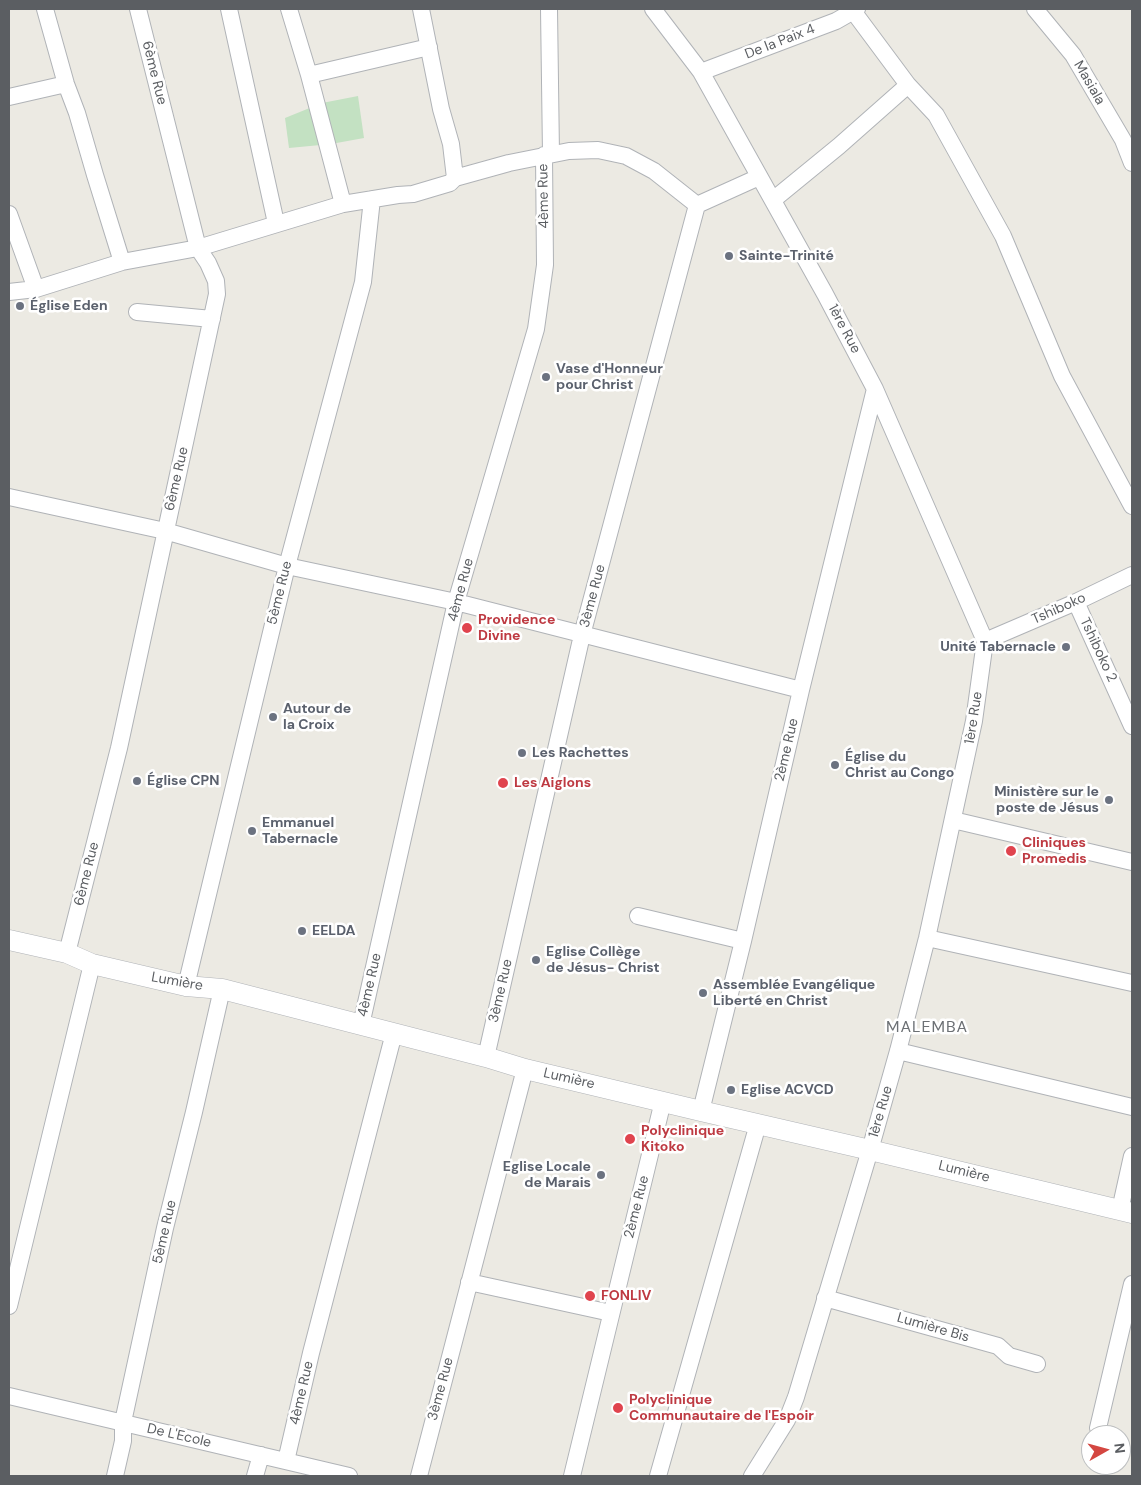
<!DOCTYPE html>
<html>
<head>
<meta charset="utf-8">
<style>
  body { margin:0 }
  #map { position:relative; width:1141px; height:1485px; overflow:hidden; background:#eceae3; font-family:"DM Sans",sans-serif }
  canvas { display:block }
  .frame { position:absolute; inset:0; border:10px solid #5b5e62; pointer-events:none }
  .north { position:absolute; left:1081px; top:1425px; width:50px; height:50px; box-sizing:border-box; background:#fff; border:1px solid #bdbfc0; border-radius:50%; rotate:83deg; font-size:14px; font-weight:700; line-height:20px; text-align:center; color:#5b5e62 }
  .north::after { content:''; display:block; margin:auto; width:18px; height:22px; background:#d44741; clip-path:polygon(50% 0,100% 100%,50% 72%,0 100%) }
</style>
</head>
<body>
<div id="map">
<canvas width="1141" height="1485"></canvas>
<div class="frame"></div>
<div class="north">N</div>
</div>
<script>
const ctx = document.querySelector('canvas').getContext('2d');
ctx.lineJoin = 'round';
function paint(path, color) { ctx.fillStyle = color; ctx.fill(path, 'evenodd'); }
const toPath = rows => new Path2D(rows.map(r => 'M' + r).join(''));
function stroke(path, color, width, dash) { ctx.strokeStyle = color; ctx.lineWidth = width; ctx.lineCap = dash ? 'butt' : 'round'; ctx.setLineDash(dash || []); ctx.stroke(path); }
function drawText(font, color, halo, rows, align = 'center') {
  ctx.font = font + ' "DM Sans",sans-serif'; ctx.lineWidth = 5; ctx.setLineDash([]); ctx.textBaseline = 'middle'; ctx.strokeStyle = halo; ctx.fillStyle = color; for (const [text, x, y, turn = 0] of rows) {
    ctx.save(); ctx.translate(x, y); ctx.rotate((+turn || 0) * Math.PI / 180); ctx.textAlign = isNaN(turn) ? turn : align; if (halo) ctx.strokeText(text, 0, 0); ctx.fillText(text, 0, 0); ctx.restore();
  }
}
paint(toPath([
  [358,96,364,138,331,144,289,148,285,118,322,103]
]), '#c3e1c2');
const minor = toPath([
  [45,9,66,84,77,113,95,175,122,262],
  [229,9,276,223],
  [289,9,309,75,343,204],
  [421,9,441,109,451,144,455,178],
  [549,9,551,154],
  [653,9,701,72,825,294,875,389,985,641,974,721,927,938,898,1051,870,1150,796,1397,787,1420,752,1476],
  [1035,9,1073,55,1123,140,1132,163],
  [853,11,908,85,936,115,1003,236,1062,376,1132,506],
  [701,72,836,21,857,9],
  [309,75,429,47],
  [9,97,66,84],
  [773,200,839,146,908,85],
  [9,214,36,289],
  [9,292,36,289,122,262,198,248,343,204,398,195,413,194,450,183,455,178,509,163,569,151,598,150,626,156,654,171,697,205],
  [137,312,212,319],
  [9,497,165,531,287,566,456,602,801,690],
  [1076,602,1132,726],
  [985,641,1076,602,1132,575],
  [953,820,1132,862],
  [638,916,743,941],
  [927,938,1132,983],
  [67,953,119,748,217,294,216,281,208,263,198,248,138,9],
  [186,986,287,566,363,282,372,199],
  [361,1025,456,602,536,329,545,265,544,155],
  [898,1051,1132,1107],
  [486,1057,582,635,697,205,759,177],
  [701,1111,743,941,801,690,875,389],
  [1120,1210,1132,1156],
  [469,1282,611,1313],
  [825,1298,998,1346,1009,1356,1037,1364],
  [9,1306,92,964],
  [9,1396,349,1476],
  [1098,1428,1132,1284],
  [286,1461,311,1353,394,1033],
  [115,1476,123,1441,123,1422,165,1228,194,1112,222,989],
  [255,1476,261,1455],
  [419,1476,525,1069],
  [572,1476,663,1101],
  [658,1476,758,1124]
]);
const tertiary = toPath([
  [9,940,67,953,92,964,186,986,222,989,486,1057,525,1069,701,1111,870,1150,1132,1213]
]);
stroke(minor, '#b0b3b7', 18);
stroke(tertiary, '#b0b3b7', 21);
stroke(minor, '#fff', 16);
stroke(tertiary, '#fff', 20);
for (const [x, y, r, color] of [
  [729,256,5,"#6b7280"],
  [20,306,5,"#6b7280"],
  [546,377,5,"#6b7280"],
  [467,628,6,"#e0444e"],
  [1066,647,5,"#6b7280"],
  [273,717,5,"#6b7280"],
  [522,753,5,"#6b7280"],
  [835,765,5,"#6b7280"],
  [137,781,5,"#6b7280"],
  [503,783,6,"#e0444e"],
  [1109,800,5,"#6b7280"],
  [252,831,5,"#6b7280"],
  [1011,851,6,"#e0444e"],
  [302,931,5,"#6b7280"],
  [536,960,5,"#6b7280"],
  [703,993,5,"#6b7280"],
  [731,1090,5,"#6b7280"],
  [630,1139,6,"#e0444e"],
  [601,1175,5,"#6b7280"],
  [590,1296,6,"#e0444e"],
  [618,1408,6,"#e0444e"]
]) { const dot = new Path2D(); dot.arc(x, y, r, 0, 2 * Math.PI); ctx.fillStyle = color; ctx.fill(dot); stroke(dot, '#fff', 2); }
drawText('14px', '#5b5e62', '#fff', [
  ["De la Paix 4",780,42,-21],
  ["6ème Rue",154,73,76],
  ["Masiala",1089,83,60],
  ["4ème Rue",544,196,-91],
  ["1ère Rue",844,329,62],
  ["6ème Rue",177,479,-77],
  ["4ème Rue",461,590,-75],
  ["5ème Rue",280,593,-76],
  ["3ème Rue",593,596,-75],
  ["Tshiboko",1059,609,-24],
  ["Tshiboko 2",1098,650,65],
  ["1ère Rue",974,718,-81],
  ["2ème Rue",787,750,-77],
  ["6ème Rue",87,874,-76],
  ["Lumière",177,982,10],
  ["4ème Rue",370,985,-77],
  ["3ème Rue",501,991,-77],
  ["Lumière",569,1079,13],
  ["1ère Rue",881,1112,-74],
  ["Lumière",964,1172,14],
  ["2ème Rue",637,1207,-76],
  ["5ème Rue",165,1232,-77],
  ["Lumière Bis",933,1328,16],
  ["3ème Rue",441,1389,-75],
  ["4ème Rue",302,1393,-77],
  ["De L'Ecole",179,1436,13]
]);
drawText('bold 14px', '#5b616d', '#fff', [
  ["Sainte-Trinité",739,256],
  ["Église Eden",30,306],
  ["Vase d'Honneur",556,369],
  ["pour Christ",556,385],
  ["Unité Tabernacle",1056,647,"right"],
  ["Autour de",283,709],
  ["la Croix",283,725],
  ["Les Rachettes",532,753],
  ["Église du",845,757],
  ["Christ au Congo",845,773],
  ["Église CPN",147,781],
  ["Ministère sur le",1099,792,"right"],
  ["poste de Jésus",1099,808,"right"],
  ["Emmanuel",262,823],
  ["Tabernacle",262,839],
  ["EELDA",312,931],
  ["Eglise Collège",546,952],
  ["de Jésus- Christ",546,968],
  ["Assemblée Evangélique",713,985],
  ["Liberté en Christ",713,1001],
  ["Eglise ACVCD",741,1090],
  ["Eglise Locale",591,1167,"right"],
  ["de Marais",591,1183,"right"]
], 'left');
drawText('bold 14px', '#be3a42', '#fff', [
  ["Providence",478,620],
  ["Divine",478,636],
  ["Les Aiglons",514,783],
  ["Cliniques",1022,843],
  ["Promedis",1022,859],
  ["Polyclinique",641,1131],
  ["Kitoko",641,1147],
  ["FONLIV",601,1296],
  ["Polyclinique",629,1400],
  ["Communautaire de l'Espoir",629,1416]
], 'left');
ctx.letterSpacing = '1px';
drawText('16px', '#6c7074', '#fff', [
  ["MALEMBA",927,1028]
]);
ctx.letterSpacing = '0px';
</script>
</body>
</html>
